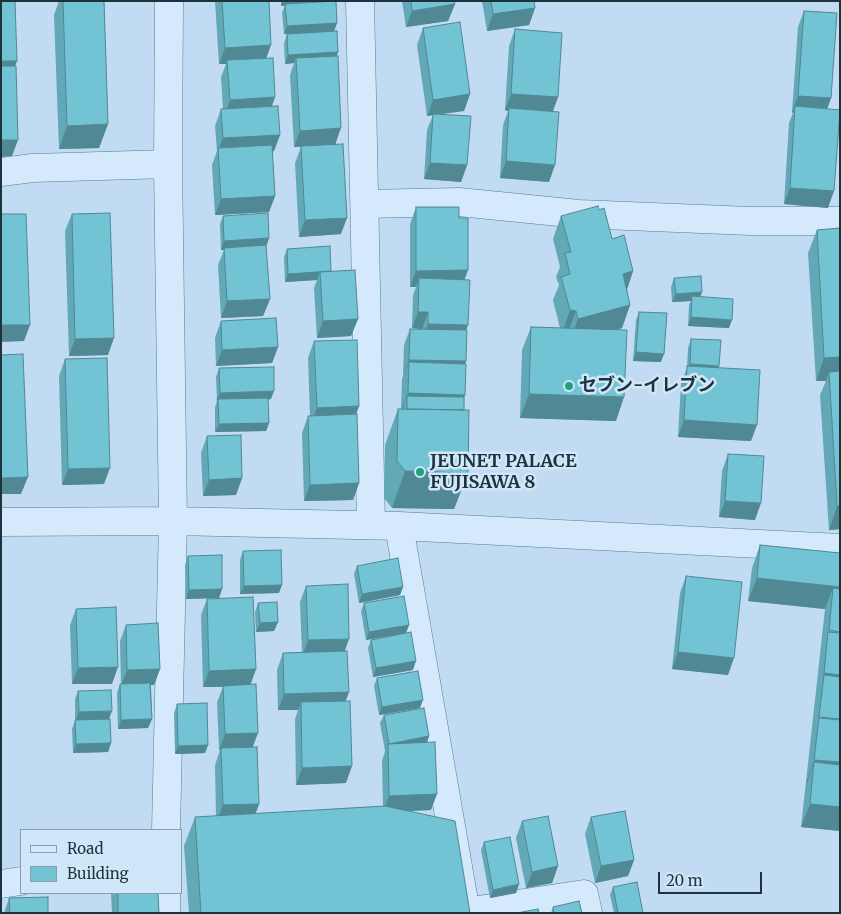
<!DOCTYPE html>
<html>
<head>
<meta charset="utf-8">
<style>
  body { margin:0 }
  #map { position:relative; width:841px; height:914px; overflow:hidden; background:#c0dbf2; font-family:Merriweather,serif }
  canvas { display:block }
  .frame { position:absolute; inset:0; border:2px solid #1c333b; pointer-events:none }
  .legend { position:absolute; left:20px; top:829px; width:162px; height:65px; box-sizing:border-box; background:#d0e6f9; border:1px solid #889ead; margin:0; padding:6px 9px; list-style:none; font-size:15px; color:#1c333b }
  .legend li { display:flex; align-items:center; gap:10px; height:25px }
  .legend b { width:25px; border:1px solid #889ead }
  .scale { position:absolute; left:658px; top:872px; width:104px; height:22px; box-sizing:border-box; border:2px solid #1c333b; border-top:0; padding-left:6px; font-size:15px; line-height:18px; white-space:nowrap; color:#1c333b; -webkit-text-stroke:4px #d0e6f9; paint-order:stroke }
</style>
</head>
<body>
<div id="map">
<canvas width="841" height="914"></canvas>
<div class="frame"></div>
<ul class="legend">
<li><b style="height:6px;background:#d4eafc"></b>Road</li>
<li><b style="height:14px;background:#72c3d4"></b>Building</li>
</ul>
<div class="scale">20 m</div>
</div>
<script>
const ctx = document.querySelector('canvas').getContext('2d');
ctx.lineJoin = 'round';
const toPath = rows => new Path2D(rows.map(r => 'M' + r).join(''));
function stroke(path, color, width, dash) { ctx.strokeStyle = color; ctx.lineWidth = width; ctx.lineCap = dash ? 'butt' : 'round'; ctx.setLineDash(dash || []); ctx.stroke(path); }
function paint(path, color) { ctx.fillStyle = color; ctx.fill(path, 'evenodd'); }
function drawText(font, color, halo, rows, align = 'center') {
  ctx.font = font + ' Merriweather,"Noto Sans JP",serif'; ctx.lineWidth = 5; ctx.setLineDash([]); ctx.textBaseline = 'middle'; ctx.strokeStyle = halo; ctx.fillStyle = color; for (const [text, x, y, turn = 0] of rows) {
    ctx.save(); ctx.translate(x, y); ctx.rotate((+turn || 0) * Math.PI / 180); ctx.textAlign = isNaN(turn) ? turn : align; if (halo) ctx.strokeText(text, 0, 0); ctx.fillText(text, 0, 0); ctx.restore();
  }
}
const minor = toPath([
  [360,1,371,525],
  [1,172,33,168,168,164],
  [365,204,459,202,579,214,750,221,840,221],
  [1,522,173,521,399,526,840,548],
  [399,526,466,913],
  [166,830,173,521,168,164,169,1],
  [1,884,21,881],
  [465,912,584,894,588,913],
  [166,913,166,893]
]);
stroke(minor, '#567d8d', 29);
stroke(minor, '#d4eafc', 28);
paint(toPath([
  [59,1,104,1,108,124,99,148,59,149,54,15],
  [215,1,269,1,266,59,275,97,272,106,280,135,274,151,272,152,275,196,269,212,215,215,212,165,217,151,215,126,221,109,223,109,221,77,226,64,219,64],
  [281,1,336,1,334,32,336,56,336,144,341,234,299,237,295,163,301,147,294,147,290,75,294,63,285,64,284,43,287,34,284,34,282,13,285,5,281,6],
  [402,1,454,1,455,4,448,21,406,27],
  [482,1,534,1,535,8,529,25,487,31],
  [804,11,831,98,827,109,828,208,784,204,789,123,793,113,792,112,798,27],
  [423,28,470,94,464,111,441,114,467,165,461,182,424,179,427,130,433,115,427,116,417,45],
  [515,29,558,97,552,112,549,182,500,178,503,125,508,111,505,110,509,46],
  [416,207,459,218,465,280,466,361,465,364,464,410,468,473,454,509,392,508,384,498,385,445,398,409,401,409,402,379,403,376,404,345,410,329,422,329,412,328,413,295,416,287,410,287,410,224],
  [72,214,108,355,69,356,65,231],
  [223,216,269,238,266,246,270,299,263,316,221,318,218,265,224,250,221,250,220,224],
  [561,216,612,239,633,271,627,290,630,305,622,328,617,330,616,421,520,418,522,350,531,327,560,328,553,300,559,285,556,277,560,267,553,239],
  [840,228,840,529,829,530,820,395,826,381,816,381,808,253,817,230],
  [287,249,331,271,358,319,351,336,317,338,314,288,317,280,285,282,284,257],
  [674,278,701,297,729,328,688,326,689,305,691,301,672,302,671,287],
  [639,312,661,362,633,361,636,320],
  [221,321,278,347,272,363,216,366,215,338],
  [691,339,719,366,718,368,751,441,678,437,681,383,687,368,688,348],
  [314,341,359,406,356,414,359,483,353,500,304,501,302,433,308,416,310,416,308,358],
  [65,359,104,484,62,485,59,376],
  [219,368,271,399,268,400,269,423,266,431,215,432,215,407,217,401,216,377],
  [207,436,242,478,236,495,203,496,201,453],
  [728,454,755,520,719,517,722,471],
  [760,545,840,553,840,831,801,827,825,609,748,601,752,568],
  [243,551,279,593,240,594,240,560],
  [188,556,222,589,219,598,186,599,185,565],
  [357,566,403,587,400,595,359,603,354,574],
  [686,576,728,675,672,669,680,593],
  [306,586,345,651,349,692,345,701,346,783,296,785,295,719,298,710,278,710,277,670,283,653,302,652,300,602],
  [207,599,256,669,250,685,253,747,259,804,255,814,383,806,382,761,385,751,380,723,384,715,429,736,427,743,431,810,409,811,470,913,189,913,184,846,195,817,216,816,215,765,220,750,219,750,217,702,223,687,203,687,201,615],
  [258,603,278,622,274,631,256,632,255,612],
  [364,603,409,625,406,633,366,640,361,611],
  [76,609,112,684,72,684,70,625],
  [126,625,160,669,154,685,151,685,152,719,148,728,118,729,117,693,120,684,121,684,120,641],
  [371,640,413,670,373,677,368,648],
  [377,678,420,708,379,715,374,686],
  [78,691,109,719,111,743,108,752,73,753,72,729,75,720,75,699],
  [177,704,208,745,205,753,175,754,174,713],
  [591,817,634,860,628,876,595,883,585,834],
  [522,821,558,866,552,883,526,888,516,838],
  [484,842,519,884,516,893,490,898,481,850],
  [613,887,643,913,614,913,610,895],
  [111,893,158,893,159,913,112,913],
  [9,898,48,913,4,913],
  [553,907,582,913,551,913]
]), '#62a8b6');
paint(toPath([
  [283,1,332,1,332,3,281,6],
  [455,4,448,21,406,27,412,11],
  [535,8,529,25,487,31,493,14],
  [337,23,334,32,284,34,287,26],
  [271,45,265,62,227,60,226,64,219,64,225,48],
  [338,52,335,61,296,58,294,63,285,64,288,55],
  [1,61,17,61,11,77,1,78],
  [470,94,464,111,433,115,433,114,433,115,427,116,433,100],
  [511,94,558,97,552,114,509,108,508,111,505,110],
  [798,96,831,98,825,115,795,106,793,113,792,112],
  [275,97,269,114,224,117,230,100],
  [108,124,99,148,59,149,67,126],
  [341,128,335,145,294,147,300,131],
  [280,135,274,151,218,155,218,152,223,138],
  [1,140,18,140,12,156,1,157],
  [506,161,555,165,549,182,500,178],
  [430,163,467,165,461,182,424,179],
  [790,188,834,191,828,208,784,204],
  [275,196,269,212,215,215,221,199],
  [347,218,341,234,299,237,305,220],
  [269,238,266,247,224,248,224,250,221,250,224,241],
  [468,270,462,287,419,278,416,287,410,287,416,271],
  [331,271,320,272,317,280,285,282,288,274],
  [633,271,625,295,623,274],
  [702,292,699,301,692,296,691,301,672,302,676,294],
  [270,299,263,316,221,318,227,301],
  [630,305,622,328,569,343,578,319],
  [570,310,576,311,567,334,562,334],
  [418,312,428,312,422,329,412,328],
  [691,317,732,320,729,328,688,326],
  [358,319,351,336,317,338,323,321],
  [428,324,468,325,462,342,422,340],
  [1,325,30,325,24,341,1,342],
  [114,338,108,355,69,356,75,339],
  [278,347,272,363,216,366,222,350],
  [636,352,664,354,661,362,633,361],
  [840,357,840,380,829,372,826,381,816,381,824,358],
  [409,360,466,361,460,378,409,362,403,376],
  [690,364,719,366,716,374,687,373],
  [274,391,271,399,218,401,218,399,216,401,220,393],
  [408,393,465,395,459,412,407,396,402,410,401,410],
  [529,394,624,397,616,421,520,418],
  [359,406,353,423,311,424,317,408],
  [684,420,757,425,751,441,678,437],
  [269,423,266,431,215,432,219,424],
  [110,468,104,484,62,485,68,469],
  [405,471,468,473,454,509,392,508],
  [28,477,21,494,1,494,1,478],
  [242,478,236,495,203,496,209,480],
  [359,483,353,500,304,501,310,485],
  [725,501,761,503,755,520,719,517],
  [837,506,840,506,840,529,829,530],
  [757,578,840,587,840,611,833,588,825,609,748,601],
  [282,585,279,593,240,594,244,586],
  [403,587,400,595,359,603,362,594],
  [222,589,219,598,186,599,189,590],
  [278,622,274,631,256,632,260,623],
  [409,625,406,633,366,640,369,632],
  [349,639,343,656,302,657,308,640],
  [678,652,734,658,728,675,672,669],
  [416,661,413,670,373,677,376,668],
  [118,667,112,684,72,684,78,668],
  [160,669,154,685,121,686,127,670],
  [256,669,250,686,203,687,209,671],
  [824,673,840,675,840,699,823,676],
  [349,692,343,708,301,702,298,710,278,710,284,694],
  [423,700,420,708,379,715,382,707],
  [112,711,109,719,76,720,79,712],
  [152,719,148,728,118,729,121,720],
  [258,733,252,749,221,748,220,750,219,750,225,734],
  [429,736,426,745,389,744],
  [111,743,108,752,73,753,76,744],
  [208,745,205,753,175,754,178,746],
  [814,760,840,762,840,787,814,762,807,783,806,783],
  [352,766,346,783,296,785,302,768],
  [437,794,431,810,383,812,389,796],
  [259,804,253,821,217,821,223,805],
  [810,804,840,807,840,831,801,827],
  [634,860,628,876,595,883,601,866],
  [558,866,552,883,526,888,532,872],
  [519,884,516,893,490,898,493,890]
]), '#508894');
const building = toPath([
  [1,1,15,1,17,61,1,61,1,1],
  [63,1,104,1,108,124,67,126,63,1],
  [222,1,269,1,271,45,225,48,222,1],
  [336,1,337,23,287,26,285,4,336,1],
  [411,1,454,1,455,4,412,11,411,1],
  [491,1,534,1,535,8,493,14,491,1],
  [804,11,837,13,831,98,798,96,804,11],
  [460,22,470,94,433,100,423,28,460,22],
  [515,29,562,33,558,97,511,94,515,29],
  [337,31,338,52,288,55,287,34,337,31],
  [338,56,341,128,300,131,296,58,338,56],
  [273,58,275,97,230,100,227,60,273,58],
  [1,66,16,66,18,140,1,140,1,66],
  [278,106,280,135,223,138,221,109,278,106],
  [795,106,840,110,834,191,790,188,795,106],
  [509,108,559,112,555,165,506,161,509,108],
  [433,114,471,116,467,165,430,163,433,114],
  [343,144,347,218,305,220,301,146,343,144],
  [272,145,275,196,221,199,218,148,272,145],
  [598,206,599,210,604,208,612,239,624,235,633,271,623,274,630,305,578,319,576,311,570,310,561,277,570,274,565,253,571,252,561,216,598,206],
  [416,207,459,207,459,218,468,218,468,270,416,271,416,207],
  [110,213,114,338,75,339,72,214,110,213],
  [268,213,269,238,224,241,223,216,268,213],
  [1,214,26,214,30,325,1,325,1,214],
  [840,228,840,357,824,358,817,230,840,228],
  [266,245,270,299,227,301,224,248,266,245],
  [330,246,331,271,288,274,287,249,330,246],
  [355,270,358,319,323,321,320,272,355,270],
  [701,276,702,292,676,294,674,278,701,276],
  [419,278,470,280,468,325,428,324,428,312,418,312,419,278],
  [692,296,733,299,732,320,691,317,692,296],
  [639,312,667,313,664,354,636,352,639,312],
  [276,318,278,347,222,350,221,321,276,318],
  [531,327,627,330,624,397,529,394,531,327],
  [410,329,467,330,466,361,409,360,410,329],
  [691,339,721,340,719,366,690,364,691,339],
  [357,340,359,406,317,408,314,341,357,340],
  [23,354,28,477,1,478,1,355,23,354],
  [107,358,110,468,68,469,65,359,107,358],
  [409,362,466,364,465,395,408,393,409,362],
  [687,366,760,370,757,425,684,420,687,366],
  [274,367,274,391,220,393,219,368,274,367],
  [840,371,840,506,837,506,829,372,840,371],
  [407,396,464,397,464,410,407,409,407,396],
  [268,398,269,423,219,424,218,399,268,398],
  [398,409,469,410,468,473,405,471,397,461,398,409],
  [357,414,359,483,310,485,308,416,357,414],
  [241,435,242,478,209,480,207,436,241,435],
  [728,454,764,456,761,503,725,501,728,454],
  [760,545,840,553,840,587,757,578,760,545],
  [281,550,282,585,244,586,243,551,281,550],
  [222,555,222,589,189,590,188,556,222,555],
  [398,558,403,587,362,594,357,566,398,558],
  [686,576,742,582,734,658,678,652,686,576],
  [348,584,349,639,308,640,306,586,348,584],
  [833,588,840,589,840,632,829,630,833,588],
  [404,596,409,625,369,632,364,603,404,596],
  [253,597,256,669,209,671,207,599,253,597],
  [277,602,278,622,260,623,258,603,277,602],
  [116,607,118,667,78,668,76,609,116,607],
  [158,623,160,669,127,670,126,625,158,623],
  [411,632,416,661,376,668,371,640,411,632],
  [828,632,840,633,840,675,824,673,828,632],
  [347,651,349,692,284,694,283,653,347,651],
  [418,671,423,700,382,707,377,678,418,671],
  [824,675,840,677,840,719,819,717,824,675],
  [150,683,152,719,121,720,120,684,150,683],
  [256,684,258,733,225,734,223,686,256,684],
  [111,690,112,711,79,712,78,691,111,690],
  [350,701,352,766,302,768,301,702,350,701],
  [207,703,208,745,178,746,177,704,207,703],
  [424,708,429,736,389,744,384,715,424,708],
  [819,718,840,720,840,762,814,760,819,718],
  [110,719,111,743,76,744,75,720,110,719],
  [435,742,437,794,389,796,388,744,435,742],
  [257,747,259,804,223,805,221,748,257,747],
  [814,762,840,765,840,807,810,804,814,762],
  [385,806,455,821,470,913,201,913,195,817,385,806],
  [625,811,634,860,601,866,591,817,625,811],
  [548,816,558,866,532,872,522,821,548,816],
  [510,837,519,884,493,890,484,842,510,837],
  [637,882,643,913,618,913,613,887,637,882],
  [118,893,158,893,159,913,118,913,118,893],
  [48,897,48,913,10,913,9,898,48,897],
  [579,901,582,913,554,913,553,907,579,901],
  [538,909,539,913,517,913,538,909]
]);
paint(building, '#72c3d4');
stroke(building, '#508894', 1);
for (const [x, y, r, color] of [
  [569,386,5,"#20a181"],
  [420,472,5,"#20a181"]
]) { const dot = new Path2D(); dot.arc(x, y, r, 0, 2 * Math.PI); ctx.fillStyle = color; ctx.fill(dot); stroke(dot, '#d0e6f9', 2); }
drawText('bold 18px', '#1c333b', '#d0e6f9', [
  ["セブン-イレブン",579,386],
  ["JEUNET PALACE",430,462],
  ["FUJISAWA 8",430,483]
], 'left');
</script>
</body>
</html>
